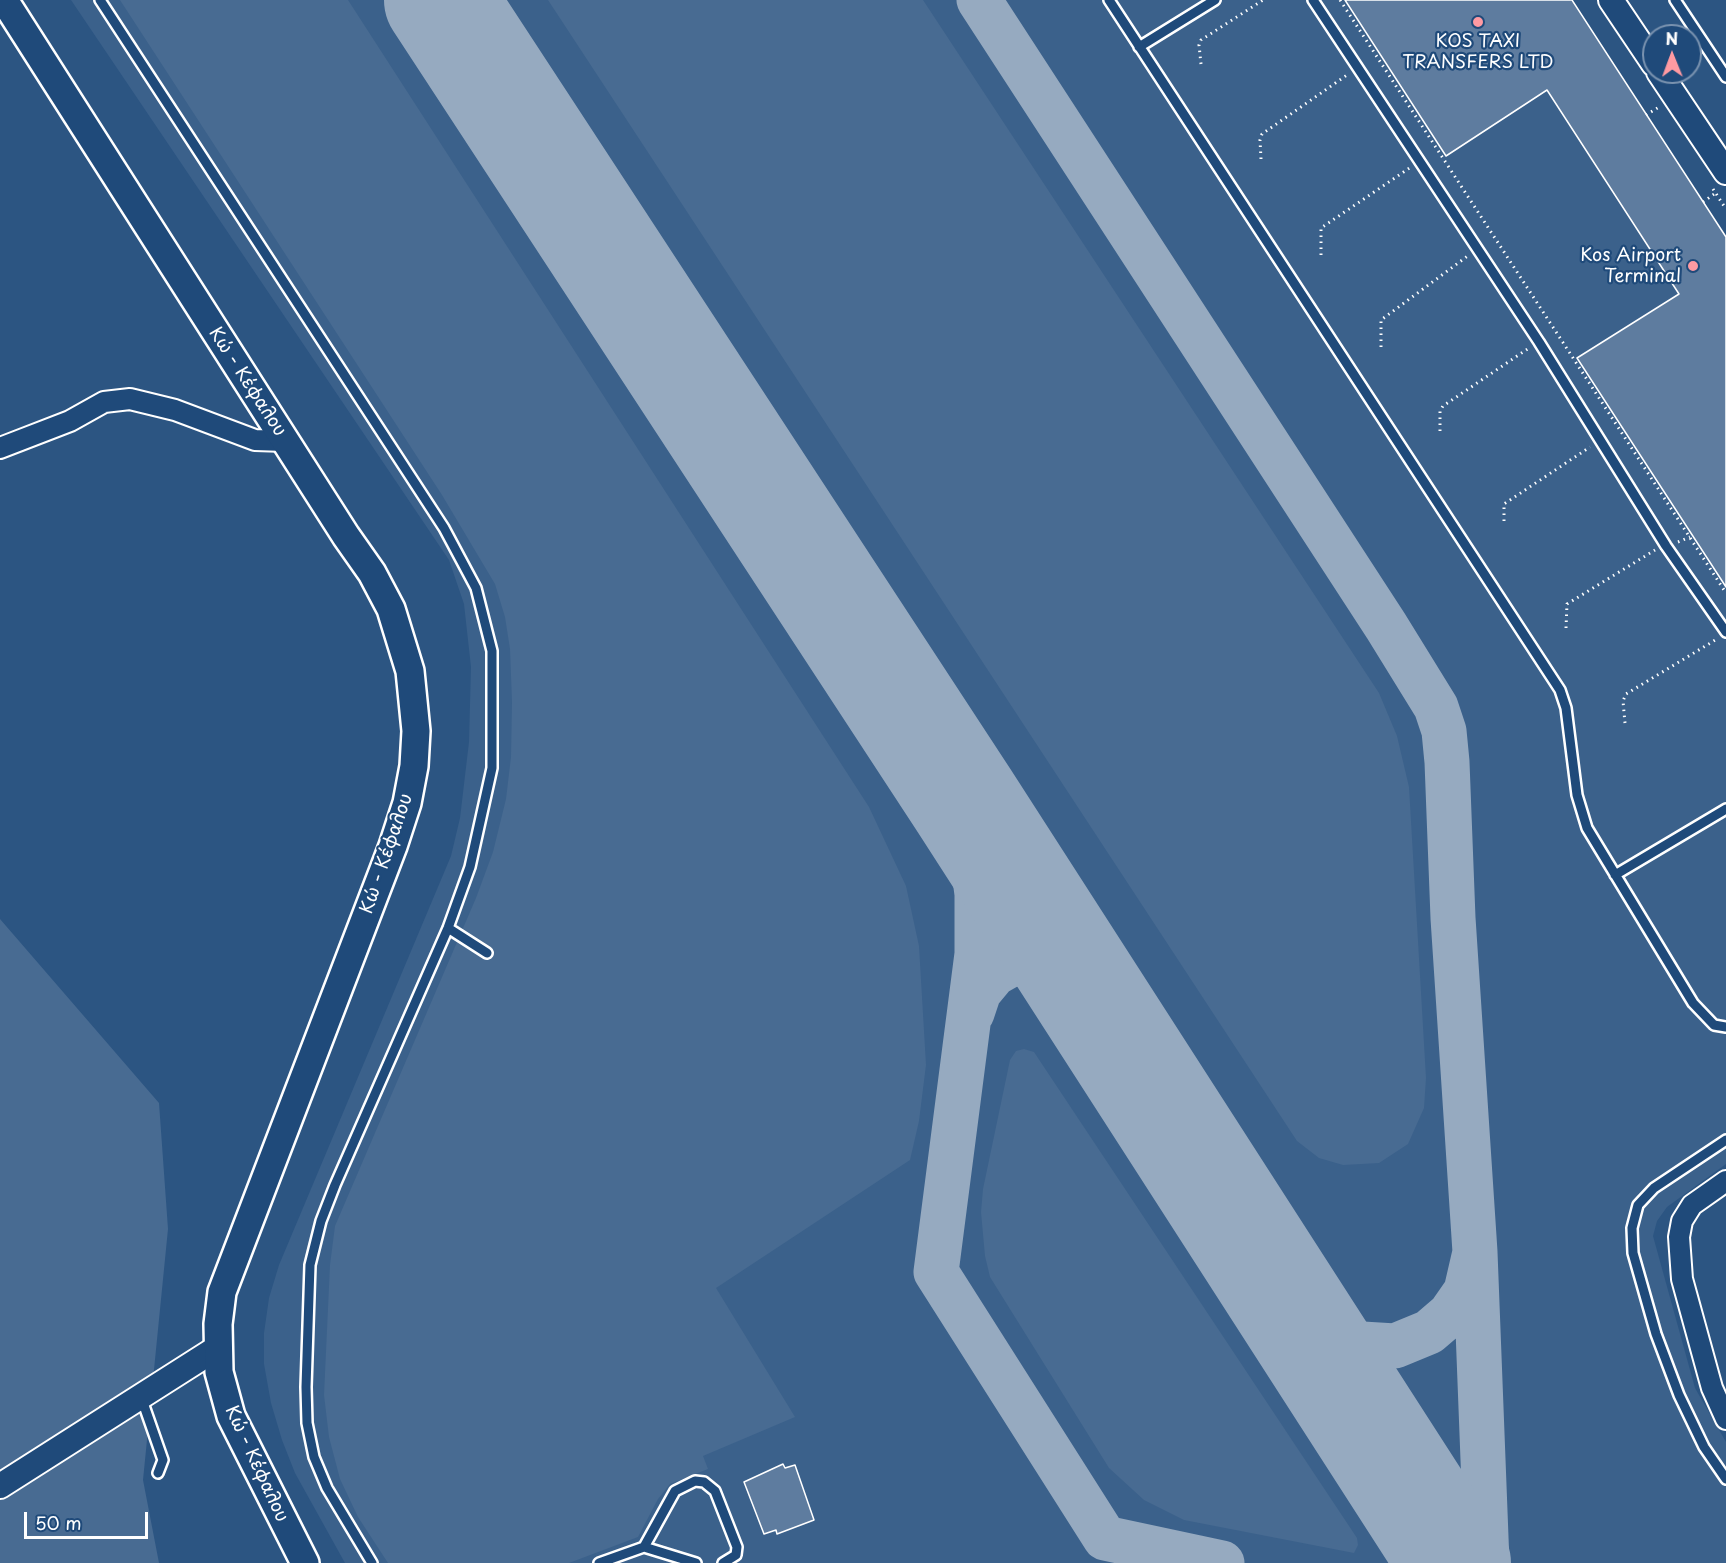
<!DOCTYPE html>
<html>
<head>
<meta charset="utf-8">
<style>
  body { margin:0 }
  #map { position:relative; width:1726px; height:1563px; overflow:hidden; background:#2c5582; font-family:"Playpen Sans",sans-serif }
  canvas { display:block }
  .north { position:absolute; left:1642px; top:24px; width:60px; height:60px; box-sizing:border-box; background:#1f4a7a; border:2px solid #7992af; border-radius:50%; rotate:359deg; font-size:16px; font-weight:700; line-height:24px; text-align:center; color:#fff }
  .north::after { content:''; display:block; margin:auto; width:21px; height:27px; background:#ff9aa2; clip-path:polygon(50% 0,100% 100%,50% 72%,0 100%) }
  .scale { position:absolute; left:24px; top:1512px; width:124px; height:27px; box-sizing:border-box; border:3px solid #fff; border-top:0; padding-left:8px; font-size:18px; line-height:21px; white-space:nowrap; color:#fff; -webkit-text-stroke:4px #1f4a7a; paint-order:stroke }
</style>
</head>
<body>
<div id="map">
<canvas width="1726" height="1563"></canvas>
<div class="north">N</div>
<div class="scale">50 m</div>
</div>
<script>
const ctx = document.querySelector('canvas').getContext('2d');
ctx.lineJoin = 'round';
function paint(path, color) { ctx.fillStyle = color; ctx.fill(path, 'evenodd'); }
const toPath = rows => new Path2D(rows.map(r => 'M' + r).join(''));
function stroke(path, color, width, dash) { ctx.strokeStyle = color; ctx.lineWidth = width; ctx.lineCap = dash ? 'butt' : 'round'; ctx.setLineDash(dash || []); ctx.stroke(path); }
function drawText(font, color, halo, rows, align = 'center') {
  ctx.font = font + ' "Playpen Sans",sans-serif'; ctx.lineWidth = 4.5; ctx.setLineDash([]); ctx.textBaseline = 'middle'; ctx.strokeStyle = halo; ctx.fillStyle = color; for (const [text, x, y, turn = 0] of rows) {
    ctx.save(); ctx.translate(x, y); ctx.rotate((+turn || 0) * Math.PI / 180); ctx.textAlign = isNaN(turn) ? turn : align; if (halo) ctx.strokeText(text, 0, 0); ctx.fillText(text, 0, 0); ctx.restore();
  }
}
paint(toPath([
  [71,0,1572,0,1726,237,1726,1164,1667,1207,1657,1221,1653,1236,1695,1388,1726,1442,1726,1563,345,1563,295,1473,282,1440,271,1403,264,1364,264,1333,269,1298,279,1265,451,856,460,818,469,742,471,667,464,604,449,560]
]), '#3b618b');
paint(toPath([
  [120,0,348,0,869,807,906,886,919,946,926,1065,919,1121,910,1160,716,1288,795,1417,703,1456,708,1469,670,1484,658,1499,638,1537,569,1563,388,1563,358,1517,340,1479,329,1437,324,1395,330,1265,335,1226,476,898,493,852,506,799,511,757,512,702,510,649,505,617,495,584,442,495],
  [548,0,923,0,1379,693,1397,736,1409,787,1426,1078,1424,1108,1408,1144,1379,1163,1343,1165,1319,1158,1297,1141],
  [0,919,159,1103,168,1229,143,1480,159,1563,0,1563],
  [1024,1049,1034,1052,1357,1538,1358,1545,1354,1553,1184,1520,1144,1500,1109,1468,990,1277,985,1256,981,1212,983,1189,1010,1060,1016,1051]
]), '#486b92');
stroke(toPath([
  [979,0,1386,626,1436,707,1444,731,1447,762,1453,918,1475,1252],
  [965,802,977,894,977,954,936,1272,1105,1538,1222,1563],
  [972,1013,979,992,994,974,1010,965,1037,962,1062,967,1085,988],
  [1282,1296,1311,1324,1346,1343,1395,1346,1429,1332,1450,1314,1466,1291,1475,1252,1487,1563],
  [1423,1513,1432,1537,1433,1555,1430,1563]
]), '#96aac0', 45);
stroke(toPath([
  [440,0,965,802,1455,1563]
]), '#96aac0', 112);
const building = toPath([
  [1345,0,1572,0,1726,237,1726,587,1577,358,1679,294,1547,90,1446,156,1345,0],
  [783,1464,785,1468,795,1465,814,1520,777,1534,776,1530,764,1534,744,1482,783,1464]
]);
paint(building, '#5e7c9f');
stroke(building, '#fff', 1.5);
const service = toPath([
  [100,0,444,528,476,588,492,651,492,768,470,867,448,928,335,1185,321,1221,310,1265,306,1387,307,1423,314,1457,327,1488,372,1563],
  [1109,0,1560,690,1566,708,1577,795,1587,828,1693,1003,1714,1025,1726,1027],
  [1313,0,1539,342,1666,546,1726,632],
  [1675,0,1726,77],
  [1139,47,1215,0],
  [1615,875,1726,809],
  [448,928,487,953],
  [1726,1140,1654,1188,1638,1205,1632,1228,1633,1253,1656,1334,1679,1395,1704,1447,1726,1479],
  [141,1397,163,1460,158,1473],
  [644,1547,675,1491,695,1481,704,1482,715,1491,737,1547,736,1555,723,1563],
  [599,1563,644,1547,696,1563]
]);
const minor = toPath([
  [0,448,70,421,104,402,130,399,175,410,255,440,285,441],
  [1726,1181,1692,1205,1682,1221,1679,1237,1682,1279,1712,1388,1726,1419]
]);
const tertiary = toPath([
  [1611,0,1654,64],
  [1659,72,1726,172],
  [0,1486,217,1348]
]);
const secondary = toPath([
  [4,0,346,536,372,573,391,609,410,671,416,731,414,766,407,803,393,846,222,1292,218,1324,219,1372,231,1416,305,1563]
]);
stroke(service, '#fff', 14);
stroke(minor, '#fff', 24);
stroke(tertiary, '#fff', 28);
stroke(secondary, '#fff', 32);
stroke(toPath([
  [1340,0,1726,593],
  [1201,64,1199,45,1201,40,1263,0],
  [1646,115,1659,107],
  [1261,159,1260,140,1262,134,1347,75],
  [1713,189,1726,209],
  [1703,202,1717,192],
  [1321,255,1321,228,1411,167],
  [1381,347,1381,320,1469,255],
  [1440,431,1440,411,1443,406,1529,348],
  [1504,521,1504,504,1590,447],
  [1678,542,1690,537],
  [1566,628,1567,604,1655,550],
  [1625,723,1623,701,1626,694,1717,639]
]), '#fff', 3, [1.5, 4.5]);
stroke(service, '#1f4a7a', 9);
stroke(minor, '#1f4a7a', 20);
stroke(tertiary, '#1f4a7a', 24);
stroke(secondary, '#1f4a7a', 27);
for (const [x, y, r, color] of [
  [1478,22,6,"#ff9aa2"],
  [1693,266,6,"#ff9aa2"]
]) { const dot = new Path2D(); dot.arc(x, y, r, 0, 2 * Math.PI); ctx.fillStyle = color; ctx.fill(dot); stroke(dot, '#1f4a7a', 2); }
drawText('18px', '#fff', '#1f4a7a', [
  ["KOS TAXI",1478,42],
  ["TRANSFERS LTD",1478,63],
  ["Kos Airport",1681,256,"right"],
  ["Terminal",1681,277,"right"]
]);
drawText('18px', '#fff', '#1f4a7a', [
  ["Κώ - Κέφαλου",247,382,57],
  ["Κώ - Κέφαλου",387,854,-71],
  ["Κώ - Κέφαλου",256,1464,65]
]);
</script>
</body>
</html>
